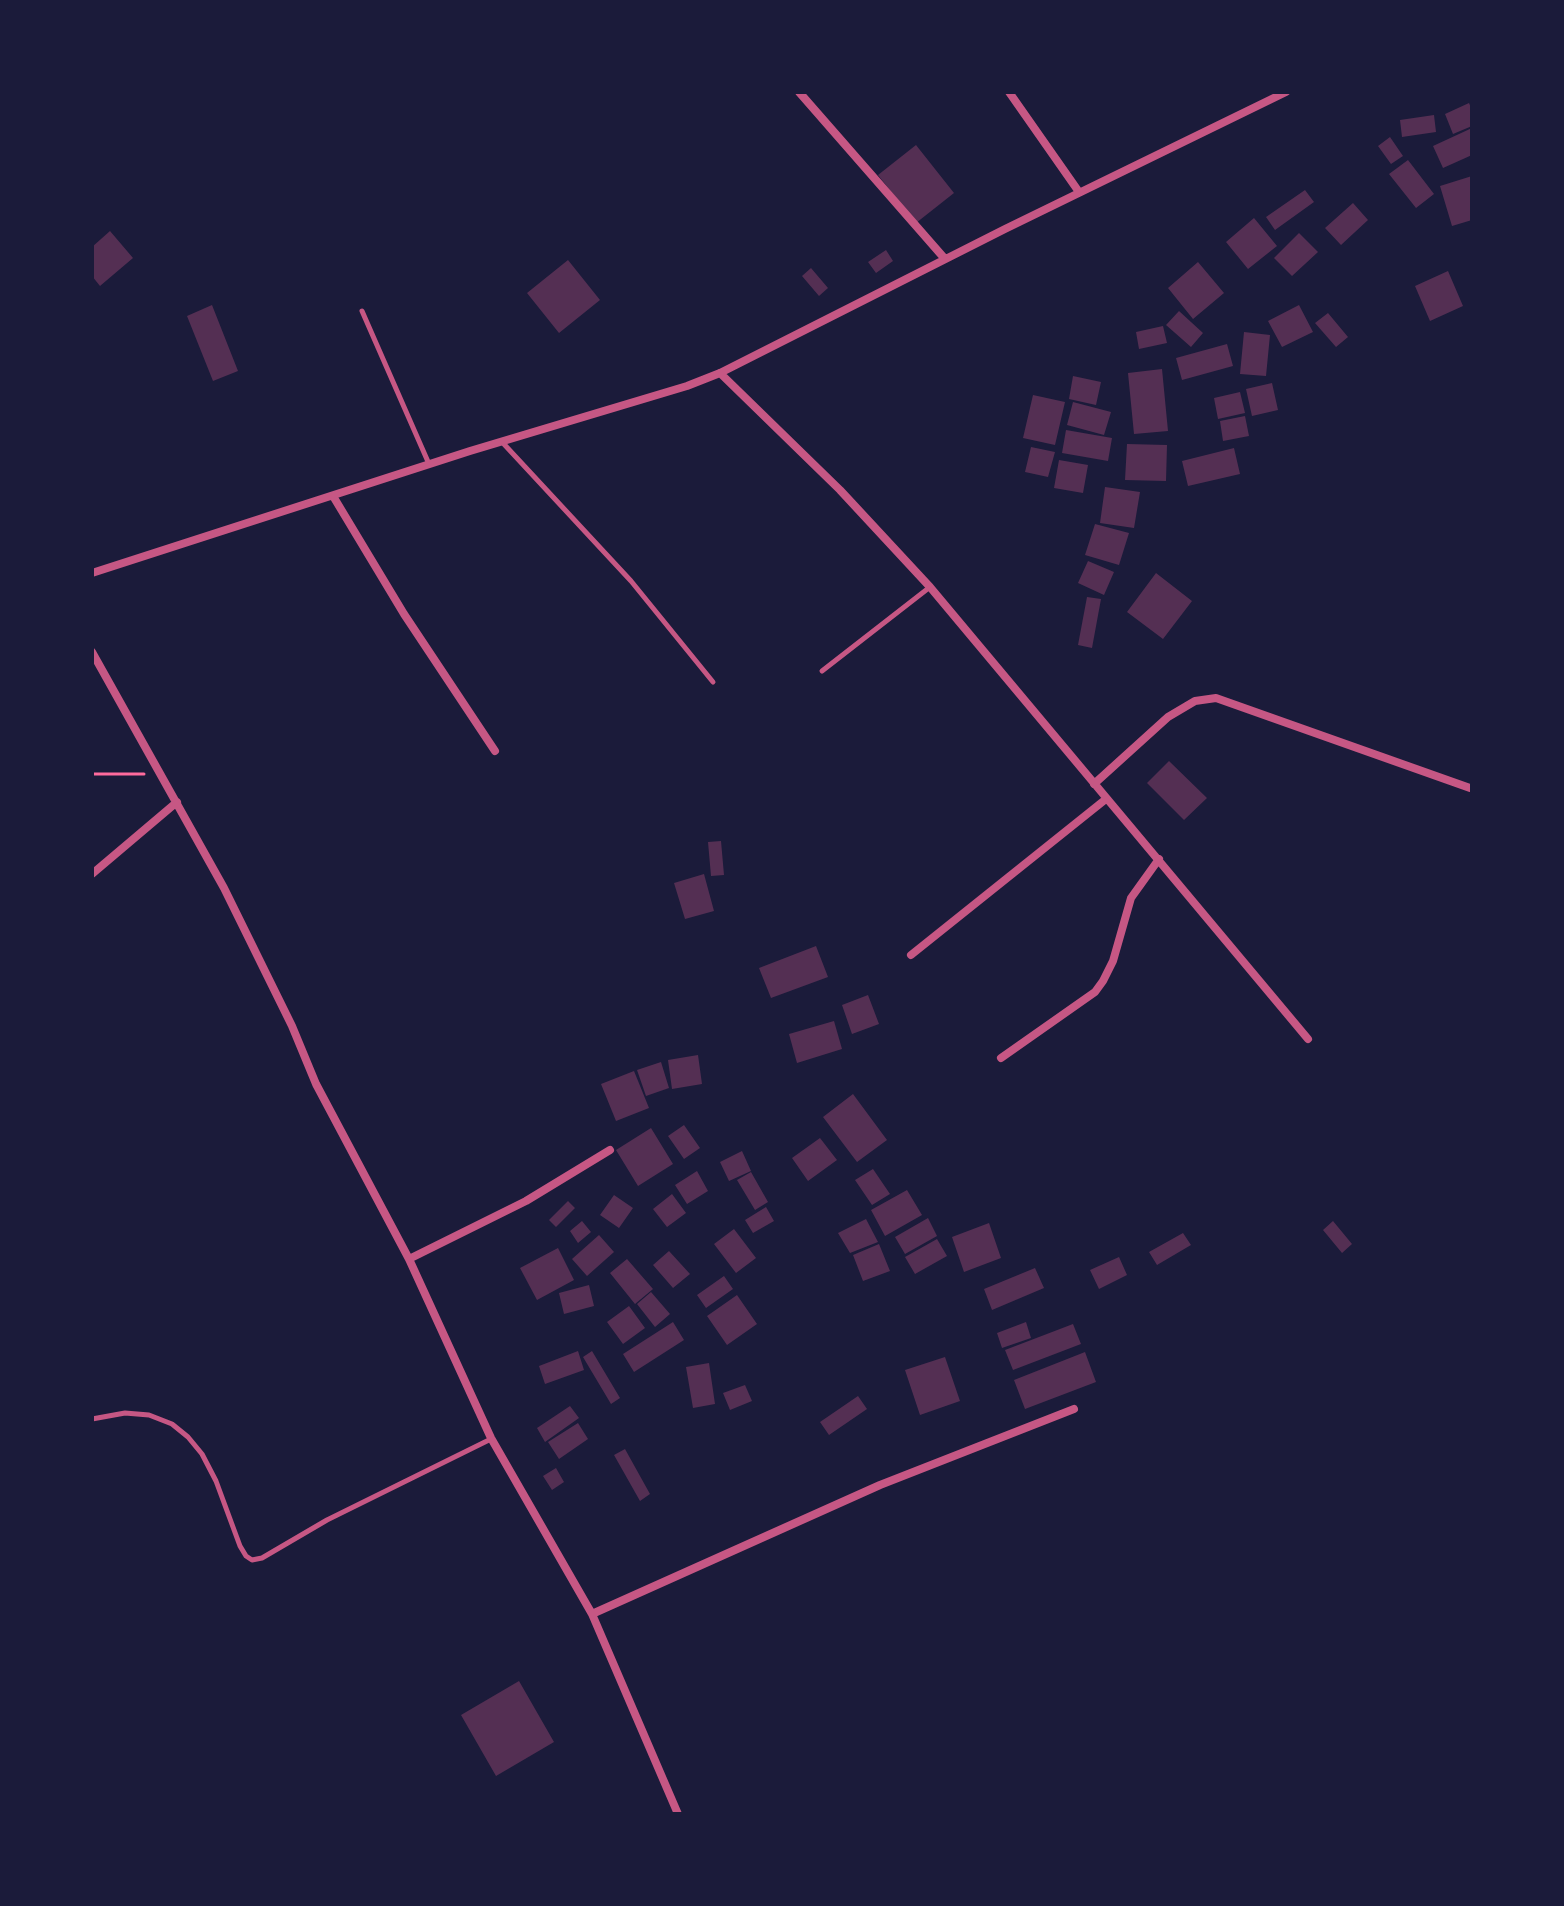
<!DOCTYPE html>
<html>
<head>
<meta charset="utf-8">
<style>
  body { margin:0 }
  #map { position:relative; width:1564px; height:1906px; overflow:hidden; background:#1b1b3a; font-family:"Zilla Slab",serif }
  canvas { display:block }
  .frame { position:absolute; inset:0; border:94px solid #1b1b3a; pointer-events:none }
</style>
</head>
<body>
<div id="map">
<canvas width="1564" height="1906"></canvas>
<div class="frame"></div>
</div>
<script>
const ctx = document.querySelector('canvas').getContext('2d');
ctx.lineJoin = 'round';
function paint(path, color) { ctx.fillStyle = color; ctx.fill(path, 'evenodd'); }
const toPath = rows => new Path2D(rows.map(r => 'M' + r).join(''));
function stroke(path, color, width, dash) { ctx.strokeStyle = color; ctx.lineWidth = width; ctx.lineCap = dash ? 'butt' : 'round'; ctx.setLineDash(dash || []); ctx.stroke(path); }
paint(toPath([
  [1469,103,1472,110,1472,126,1453,134,1445,114],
  [1434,115,1436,132,1402,137,1400,120],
  [1472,128,1472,155,1443,168,1433,146],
  [1390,137,1403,156,1391,164,1378,146],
  [916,145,954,193,916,223,878,175],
  [1408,160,1434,194,1416,208,1389,174],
  [1472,176,1472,220,1452,226,1440,186],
  [1305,190,1314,202,1275,230,1266,217],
  [1353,203,1368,220,1341,245,1325,228],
  [1254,218,1277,246,1248,269,1226,242],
  [110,231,133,258,100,286,92,276,92,247],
  [1299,233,1318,252,1292,276,1274,258],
  [886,250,893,261,876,273,868,262],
  [568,260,600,300,559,333,527,293],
  [1198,262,1224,293,1193,319,1168,288],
  [811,268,828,288,819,296,802,276],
  [1448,271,1463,306,1430,321,1415,286],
  [212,305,238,371,213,381,187,316],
  [1299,305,1313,332,1282,347,1268,321],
  [1179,311,1203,333,1191,347,1166,325],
  [1328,313,1348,337,1336,347,1315,323],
  [1163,326,1167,343,1139,349,1136,332],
  [1244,332,1270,335,1266,376,1240,374],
  [1227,344,1233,366,1182,380,1176,358],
  [1162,369,1168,431,1134,434,1128,373],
  [1073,376,1101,382,1096,405,1069,399],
  [1272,383,1278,410,1252,416,1246,389],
  [1240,392,1245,413,1218,419,1214,398],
  [1033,395,1065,402,1055,445,1023,438],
  [1073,402,1111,412,1104,435,1067,425],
  [1245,416,1249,436,1223,441,1220,421],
  [1066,430,1112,438,1108,461,1062,453],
  [1127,444,1167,445,1166,481,1125,480],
  [1031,447,1055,452,1048,477,1025,472],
  [1234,448,1240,474,1188,486,1182,461],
  [1059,460,1088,465,1083,493,1054,488],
  [1105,487,1140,492,1134,528,1100,523],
  [1095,524,1129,533,1119,565,1085,555],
  [1088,561,1114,572,1104,595,1078,583],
  [1156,573,1192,601,1163,639,1127,612],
  [1087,597,1101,599,1092,648,1078,645],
  [1169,761,1207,798,1184,820,1147,783],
  [721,841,724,875,711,876,708,842],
  [704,874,714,911,685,919,674,883],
  [816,946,828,977,771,998,759,968],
  [868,995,879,1024,852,1034,842,1005],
  [834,1021,842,1049,797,1063,789,1034],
  [698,1055,702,1084,672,1089,668,1060],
  [661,1062,669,1088,646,1096,637,1070],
  [634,1071,649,1108,616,1121,601,1084],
  [853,1094,887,1140,857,1162,823,1117],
  [684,1125,700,1148,684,1159,668,1136],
  [651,1128,673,1164,638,1186,616,1150],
  [820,1138,837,1160,808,1181,792,1158],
  [742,1151,751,1171,729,1181,720,1162],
  [873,1169,890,1194,872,1205,855,1180],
  [697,1171,708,1191,687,1204,675,1185],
  [751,1172,768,1202,755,1210,737,1180],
  [907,1190,922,1215,885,1236,871,1210],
  [672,1194,686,1213,667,1227,653,1209],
  [614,1195,633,1208,619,1228,600,1215],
  [568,1201,575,1208,556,1227,549,1220],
  [766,1207,774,1221,753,1233,745,1220],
  [928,1218,937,1236,905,1254,895,1237],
  [866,1219,878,1242,850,1253,838,1233],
  [582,1221,591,1232,578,1243,570,1231],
  [1333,1221,1352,1244,1342,1253,1323,1230],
  [989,1223,1001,1258,964,1272,952,1237],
  [734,1229,756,1258,736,1273,714,1244],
  [1183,1233,1191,1245,1157,1265,1149,1252],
  [599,1235,614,1252,587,1276,572,1259],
  [937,1239,947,1256,915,1274,905,1257],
  [879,1244,890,1271,863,1281,853,1255],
  [558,1248,574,1280,537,1300,520,1268],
  [669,1251,690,1274,673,1288,653,1265],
  [1119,1257,1127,1275,1099,1289,1090,1270],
  [627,1259,653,1289,635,1304,610,1273],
  [1035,1268,1044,1288,992,1310,984,1289],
  [724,1276,733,1289,706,1308,697,1295],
  [589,1285,594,1306,564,1314,559,1293],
  [651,1292,670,1314,655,1327,637,1304],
  [737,1295,757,1324,727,1345,707,1316],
  [629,1306,645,1328,623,1344,607,1322],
  [673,1322,684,1340,634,1372,623,1354],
  [1026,1322,1031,1338,1002,1348,997,1333],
  [1073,1324,1081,1344,1013,1370,1005,1350],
  [578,1351,584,1370,545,1384,539,1366],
  [592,1351,620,1398,611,1404,583,1357],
  [1085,1352,1096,1382,1025,1409,1014,1380],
  [945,1357,960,1401,920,1415,905,1370],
  [709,1363,715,1404,693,1408,686,1367],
  [745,1385,752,1401,730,1410,723,1393],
  [858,1396,867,1409,829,1435,820,1422],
  [570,1406,579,1418,545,1442,537,1428],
  [578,1423,588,1439,559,1459,548,1442],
  [625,1449,650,1494,640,1501,614,1455],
  [556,1468,564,1482,552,1490,543,1476],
  [519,1681,554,1742,496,1776,461,1715]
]), '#542f53');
stroke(toPath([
  [92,774,144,774]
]), '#ff6b9d', 3);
stroke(toPath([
  [362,311,429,464],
  [502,442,631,581,713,682],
  [822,671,930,587],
  [92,1419,125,1413,149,1415,172,1424,188,1437,202,1454,216,1481,240,1546,246,1556,252,1560,262,1558,327,1520,491,1439]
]), '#c65784', 5);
stroke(toPath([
  [799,92,945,259],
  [1009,92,1079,192],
  [720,373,840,490,930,587,1308,1039],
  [333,496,404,614,495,751],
  [92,573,470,451,687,386,720,373,1005,229,1286,92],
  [92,652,224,888,292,1026,316,1084,409,1259,491,1438,592,1614,678,1814],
  [1094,784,1168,717,1195,701,1216,698,1470,788],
  [92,874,177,802],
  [911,955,1106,799],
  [1001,1058,1095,992,1103,981,1113,961,1131,898,1159,859],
  [409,1259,526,1201,610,1150],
  [592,1614,880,1485,1074,1409]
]), '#c65784', 8);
</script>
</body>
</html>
